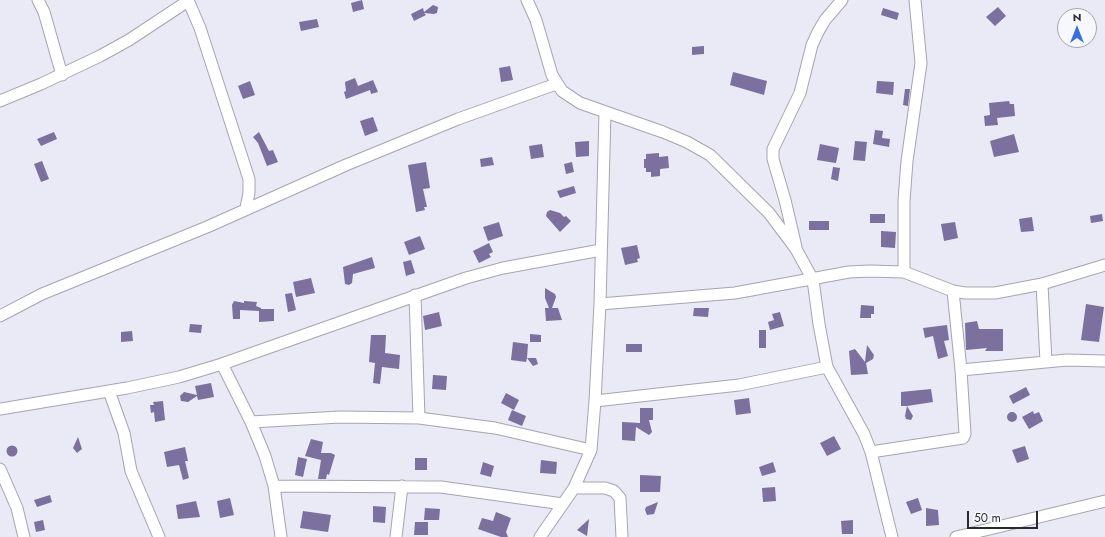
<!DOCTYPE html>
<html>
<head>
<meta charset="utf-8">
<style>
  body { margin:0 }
  #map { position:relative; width:1105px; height:537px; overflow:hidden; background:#e9eaf5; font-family:Jost,sans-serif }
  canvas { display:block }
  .north { position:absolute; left:1057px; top:8px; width:40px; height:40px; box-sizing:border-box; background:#f7f8fe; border:1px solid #a5a6ab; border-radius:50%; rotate:0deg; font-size:11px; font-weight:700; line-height:16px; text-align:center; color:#2a2a2e }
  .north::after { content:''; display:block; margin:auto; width:14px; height:18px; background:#3b6fdf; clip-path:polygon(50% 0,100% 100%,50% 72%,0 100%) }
  .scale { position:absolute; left:967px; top:511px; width:71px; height:18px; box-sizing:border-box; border:2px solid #2a2a2e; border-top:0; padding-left:5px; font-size:12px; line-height:14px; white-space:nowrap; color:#2a2a2e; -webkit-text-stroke:3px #f7f8fe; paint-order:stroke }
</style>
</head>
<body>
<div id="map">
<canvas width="1105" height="537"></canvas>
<div class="north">N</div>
<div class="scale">50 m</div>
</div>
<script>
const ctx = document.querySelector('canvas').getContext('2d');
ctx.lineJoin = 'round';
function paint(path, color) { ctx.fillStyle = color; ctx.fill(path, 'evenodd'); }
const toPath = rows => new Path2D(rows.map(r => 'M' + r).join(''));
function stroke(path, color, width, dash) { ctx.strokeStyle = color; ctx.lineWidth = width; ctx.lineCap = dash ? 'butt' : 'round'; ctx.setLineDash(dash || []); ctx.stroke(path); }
paint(toPath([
  [362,0,364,9,353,12,351,3],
  [433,5,438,7,437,13,434,14,424,13,426,15,414,21,411,14,423,8,424,12],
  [998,7,1006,16,995,26,986,17],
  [883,8,899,13,897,20,881,15],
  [317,19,319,27,301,31,299,22],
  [704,46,704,54,692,55,692,47],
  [510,66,513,80,501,82,499,68],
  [733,72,767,81,764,95,730,85],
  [355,78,358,86,373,80,378,92,371,94,370,90,346,99,344,92,346,91,345,82],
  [250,81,255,95,243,99,238,86],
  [877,81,894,82,893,95,876,93],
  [905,89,910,89,908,106,903,105],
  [1009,101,1010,104,1014,104,1015,116,997,118,998,125,985,126,984,116,990,115,989,103],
  [373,117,378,131,365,136,360,121],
  [875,130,883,131,882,138,890,139,889,147,873,144],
  [54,132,57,139,41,146,37,139],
  [259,132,269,151,273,150,278,162,267,166,258,143,253,137],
  [1014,134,1019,152,994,157,990,141],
  [589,141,589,156,576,157,575,142],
  [855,141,867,142,865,161,853,160],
  [542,144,544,157,531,159,529,146],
  [820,144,839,148,836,163,817,160],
  [659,153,659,157,668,156,669,168,660,169,660,176,651,177,651,172,646,172,646,168,644,168,644,159,646,159,646,154],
  [492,157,494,165,481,167,480,159],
  [42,161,49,179,41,182,34,164],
  [426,162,430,188,423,189,427,207,424,207,425,210,416,212,408,165],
  [572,162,574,172,566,174,564,164],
  [833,167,840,168,838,181,831,179],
  [574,186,576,193,560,198,557,191],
  [550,210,560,213,564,217,566,216,571,221,560,232,546,216,547,212],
  [870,214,885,214,885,223,870,223],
  [1102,214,1103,221,1091,223,1090,216],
  [1032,217,1034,231,1021,232,1019,219],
  [809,221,829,221,829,230,809,230],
  [499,222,503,236,488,241,483,227],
  [955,222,958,238,944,241,941,224],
  [881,231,896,232,895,248,881,247],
  [420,236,425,249,409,255,404,242],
  [489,243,493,252,489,254,491,257,479,263,473,251],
  [637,245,640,258,637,259,638,262,625,265,621,248],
  [372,257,375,268,353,274,352,283,349,285,345,284,343,267],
  [411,260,415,273,406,276,403,262],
  [311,278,315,293,296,297,293,282],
  [545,288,555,294,556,297,552,308,558,308,562,320,546,321,545,308,549,308,545,298],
  [292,293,296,310,288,312,285,294],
  [234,301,244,303,244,301,257,302,256,306,261,308,261,309,274,309,274,321,259,322,259,311,240,310,240,319,233,319,232,305],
  [1086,304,1104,307,1099,342,1081,340],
  [861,305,874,306,874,314,871,314,871,318,860,318],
  [694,308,709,308,708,317,693,316],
  [439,312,442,326,425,330,423,316],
  [780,312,784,326,770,330,768,322,774,320,772,314],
  [977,321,979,329,1003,329,1003,351,985,351,987,348,966,350,965,323],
  [190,324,202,325,201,333,189,332],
  [947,325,949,340,944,341,948,356,938,359,933,336,925,338,923,328],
  [759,330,766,330,766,348,759,348],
  [132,331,133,341,121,342,121,332],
  [530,334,541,335,541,342,530,342],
  [371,335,386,335,385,353,400,355,399,369,382,367,380,384,373,383,375,363,369,362],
  [513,342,528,344,527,358,536,358,538,364,533,366,527,358,526,362,511,360],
  [626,344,642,344,642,352,626,352],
  [867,345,874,355,873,359,866,363,868,374,851,375,849,351,855,349,865,362],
  [433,375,447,376,446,390,432,389],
  [211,383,214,397,198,400,197,396,188,402,181,401,180,396,184,392,197,395,195,386],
  [1026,387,1030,395,1013,404,1009,396],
  [931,389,933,402,907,406,913,416,911,420,906,419,905,416,907,406,901,406,901,392],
  [506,393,519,400,514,410,501,403],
  [749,398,751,413,736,415,734,400],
  [163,401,165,420,155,422,154,412,151,413,150,405,154,405,153,402],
  [640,408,653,408,653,420,649,420,652,432,649,435,636,427,635,441,622,440,622,422,640,423],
  [512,410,526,416,522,426,508,420],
  [1033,411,1034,414,1039,412,1043,421,1029,429,1022,417],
  '1007 417a5 5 0 1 1 10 0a5 5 0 1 1-10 0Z',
  [834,436,841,449,827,456,820,443],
  [78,437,82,449,77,453,73,448],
  [311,439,323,442,321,453,331,453,335,455,329,475,327,474,326,479,318,479,321,460,305,456],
  '6.5 451a5.5 5.5 0 1 1 11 0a5.5 5.5 0 1 1-11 0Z',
  [1025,446,1029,459,1017,463,1012,450],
  [185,447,188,461,185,461,189,478,183,480,179,465,167,467,164,452],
  [298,457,307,459,303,477,295,475],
  [415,458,427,458,427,470,415,470],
  [541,460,557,462,556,474,540,473],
  [483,462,494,466,491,477,480,474],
  [773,462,776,472,762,476,759,467],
  [640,475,661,476,660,492,640,492],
  [775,487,776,501,763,502,762,488],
  [50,495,52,502,37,507,34,500],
  [230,498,234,515,220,518,217,501],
  [918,498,922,510,911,514,906,502],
  [196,501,200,517,178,519,176,505],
  [658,502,654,514,647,515,645,510,646,507],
  [373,506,386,507,385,523,373,522],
  [425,508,440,509,439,520,424,520],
  [926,508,938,510,939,525,926,526],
  [303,511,331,515,328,532,300,528],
  [496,512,511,518,506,532,508,537,501,537,478,529,482,518,493,521],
  [589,519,587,536,577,530],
  [43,520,45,530,36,532,34,522],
  [853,520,853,534,842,534,841,521],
  [415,522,428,522,428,535,414,535]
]), '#7c709e');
const street = toPath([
  [38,0,44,12,62,75],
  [188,0,200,28,249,179,249,193,246,208],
  [527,0,536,20,552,75,562,91,580,103,663,132,687,142,710,155,769,213,796,249,813,280,819,324,827,367,864,434,871,452,892,537],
  [0,101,41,84,100,56,129,40,188,1],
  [796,247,785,200,773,159,773,149,800,93,812,45,818,32,825,20,842,0],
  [904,272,904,201,907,161,921,63,915,0],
  [1042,284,1046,362],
  [953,291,961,370],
  [415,295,419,418],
  [600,304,605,112],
  [0,316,42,294,207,227,346,165,458,119,556,84],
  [222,364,251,422,340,417,419,418,495,428,591,450],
  [109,391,124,433,131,471,159,537],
  [595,401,739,385,827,367],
  [0,409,127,388,179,377,222,364,466,278,503,268,601,250],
  [251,422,265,456,274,486,281,537],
  [871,452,963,438,965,434,961,370,1067,360,1105,361],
  [0,469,17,508,24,537],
  [274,486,441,487,563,504],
  [574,488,605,488,614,491,620,498,622,537],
  [396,537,402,486],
  [540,537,574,488,591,450,595,401,600,304,735,293,849,272,870,271,904,272,953,291,965,293,995,293,1042,284,1105,265],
  [956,537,1105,501]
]);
stroke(street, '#a4a5af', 13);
stroke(street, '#fff', 11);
</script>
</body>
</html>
